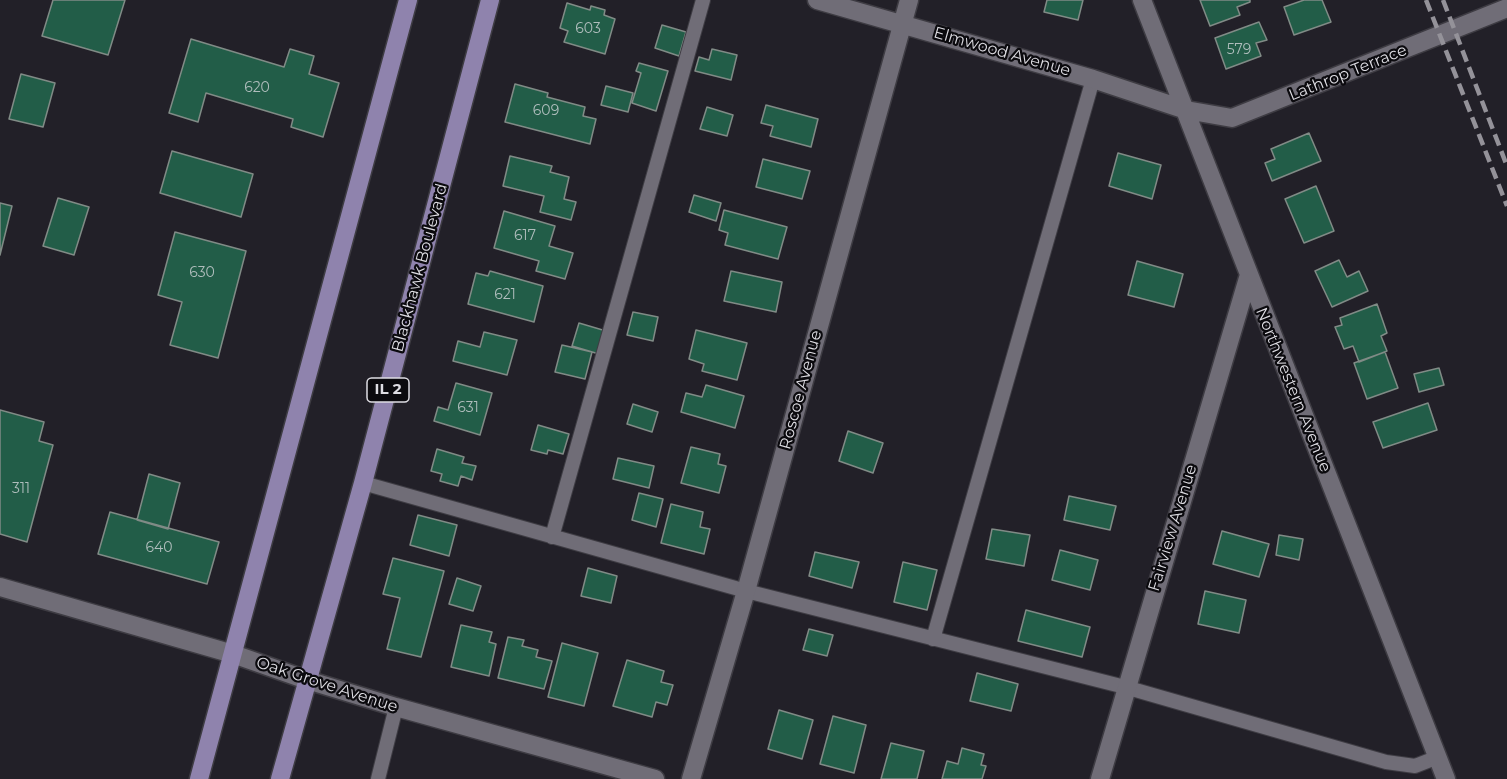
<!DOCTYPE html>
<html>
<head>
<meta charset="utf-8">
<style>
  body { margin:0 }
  canvas { display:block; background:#222028 }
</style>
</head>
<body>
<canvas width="1507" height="779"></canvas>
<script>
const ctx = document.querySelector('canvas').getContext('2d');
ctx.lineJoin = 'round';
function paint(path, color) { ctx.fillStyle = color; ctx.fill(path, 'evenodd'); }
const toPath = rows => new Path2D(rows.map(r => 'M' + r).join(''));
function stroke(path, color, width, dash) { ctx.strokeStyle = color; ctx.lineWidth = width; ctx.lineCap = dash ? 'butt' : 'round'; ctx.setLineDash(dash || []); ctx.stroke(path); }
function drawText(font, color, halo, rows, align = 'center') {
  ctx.font = font + ' Montserrat,sans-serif'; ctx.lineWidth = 4.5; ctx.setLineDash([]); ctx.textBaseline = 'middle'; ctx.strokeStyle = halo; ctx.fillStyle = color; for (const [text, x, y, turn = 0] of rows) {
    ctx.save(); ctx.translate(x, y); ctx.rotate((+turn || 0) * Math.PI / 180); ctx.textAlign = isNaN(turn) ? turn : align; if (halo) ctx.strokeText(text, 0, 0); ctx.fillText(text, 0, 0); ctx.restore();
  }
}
const building = toPath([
  [53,0,125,0,108,55,42,36,53,0],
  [1047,0,1083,0,1078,20,1044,12,1047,0],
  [1200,0,1250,0,1250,2,1237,7,1240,15,1210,26,1200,0],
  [1304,0,1322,0,1331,22,1294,35,1284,7,1304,0],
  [567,3,590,10,591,6,605,10,604,15,615,19,605,54,564,42,568,31,560,28,567,3],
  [1259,22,1267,40,1256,43,1261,56,1226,69,1215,38,1259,22],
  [662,25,686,32,679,56,655,48,662,25],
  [191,39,284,67,290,49,314,56,309,74,339,83,323,137,291,127,293,119,206,93,198,122,169,113,191,39],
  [712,49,737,55,731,80,695,71,699,57,709,60,712,49],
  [639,63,668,71,656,111,632,103,641,73,636,71,639,63],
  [21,74,55,83,43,127,9,119,21,74],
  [515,84,548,93,547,97,585,107,583,116,596,119,590,144,505,122,515,84],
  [606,86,633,93,628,112,601,105,606,86],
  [766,105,818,119,811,147,770,136,773,126,761,123,766,105],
  [707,107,733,115,727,136,700,129,707,107],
  [1309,133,1321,161,1272,181,1265,163,1275,159,1271,149,1309,133],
  [172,151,253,174,241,217,160,193,172,151],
  [1118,153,1161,165,1152,199,1109,186,1118,153],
  [510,156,552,166,550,172,569,177,564,199,576,202,571,220,540,212,544,196,503,186,510,156],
  [763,159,810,171,802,199,756,187,763,159],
  [1316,186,1334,231,1304,243,1285,199,1316,186],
  [694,195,721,203,716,221,689,212,694,195],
  [58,198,89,207,74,255,43,246,58,198],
  [0,203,12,206,0,255,0,203],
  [724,210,787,227,778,259,725,245,728,233,719,230,724,210],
  [504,211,555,226,549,246,573,253,565,279,536,271,539,261,494,248,504,211],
  [175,232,246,251,218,358,170,345,182,302,158,295,175,232],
  [1339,260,1347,277,1359,271,1368,291,1332,307,1315,271,1339,260],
  [1137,261,1183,274,1174,307,1128,295,1137,261],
  [490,271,543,286,534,322,468,304,476,273,488,276,490,271],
  [731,271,782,282,776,312,724,301,731,271],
  [1377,304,1387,333,1381,336,1387,351,1359,362,1353,346,1344,349,1335,327,1342,325,1340,318,1377,304],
  [633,312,658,317,653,341,627,335,633,312],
  [579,323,606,331,599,354,572,346,579,323],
  [696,330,747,343,737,380,702,371,704,364,689,359,696,330],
  [484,332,517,340,507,375,453,361,458,341,480,347,484,332],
  [562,345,592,352,585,379,555,372,562,345],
  [1385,352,1398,388,1367,399,1354,363,1385,352],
  [1439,368,1444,385,1419,392,1414,374,1439,368],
  [456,383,492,393,480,435,434,421,438,407,448,410,456,383],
  [706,385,744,396,735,428,681,412,686,393,702,397,706,385],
  [1428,403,1437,430,1383,448,1373,422,1428,403],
  [633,404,658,412,652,432,627,424,633,404],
  [0,410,44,422,39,441,53,445,27,542,0,534,0,410],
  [538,425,569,434,563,454,548,450,547,454,531,450,538,425],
  [848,431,883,443,873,473,839,461,848,431],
  [691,447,720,454,718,464,726,466,719,493,681,483,691,447],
  [437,449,464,457,462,463,476,466,472,480,461,476,458,486,440,481,442,474,431,471,437,449],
  [618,458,654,466,649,488,613,479,618,458],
  [149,474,180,483,168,529,137,520,149,474],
  [639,493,663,499,656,527,632,520,639,493],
  [1069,496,1116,506,1110,530,1064,520,1069,496],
  [671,504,703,512,700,527,710,529,704,554,661,543,671,504],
  [110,512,219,542,207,584,98,554,110,512],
  [418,515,457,525,449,556,410,545,418,515],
  [992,529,1030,535,1024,566,986,559,992,529],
  [1222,531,1269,544,1259,577,1213,564,1222,531],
  [1279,535,1303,539,1299,560,1276,555,1279,535],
  [1060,550,1098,560,1090,590,1052,580,1060,550],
  [815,552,859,562,852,588,809,576,815,552],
  [393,558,444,571,421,657,387,649,400,598,383,594,393,558],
  [903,562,937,570,927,610,894,602,903,562],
  [588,568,617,576,611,603,581,596,588,568],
  [457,578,481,586,473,611,449,604,457,578],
  [1205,591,1246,600,1239,633,1198,624,1205,591],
  [1026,610,1090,627,1082,657,1018,641,1026,610],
  [461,625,492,632,489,642,496,644,489,676,451,667,461,625],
  [809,629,833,635,827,656,803,650,809,629],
  [508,637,524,640,522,646,538,650,536,657,552,661,544,689,498,678,508,637],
  [562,643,598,653,584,706,548,697,562,643],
  [627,660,664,671,661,682,673,685,667,705,656,702,652,717,613,706,627,660],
  [977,673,1018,684,1011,711,970,701,977,673],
  [779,710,813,720,802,759,768,749,779,710],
  [833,716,866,725,854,773,820,764,833,716],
  [891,743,924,751,917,779,881,779,891,743],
  [962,748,984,754,981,765,986,766,982,779,942,779,947,761,958,764,962,748]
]);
paint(building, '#225d48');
stroke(building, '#808b86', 1.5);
const lane = toPath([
  [363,483,746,591,1125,687,1386,762,1415,766,1438,757],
  [552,537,703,0],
  [933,639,1093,79],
  [378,779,396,707]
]);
const street = toPath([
  [817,0,1093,79,1186,110,1232,118,1507,8],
  [1142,0,1446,779],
  [0,587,233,654,307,680,396,707,655,779],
  [691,779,746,591,909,0],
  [1100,779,1248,278]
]);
const primary = toPath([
  [199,779,408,0],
  [280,779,363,483,490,0]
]);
stroke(lane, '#3e3c43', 16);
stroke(street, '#3e3c43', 21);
stroke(primary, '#3e3c43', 21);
stroke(lane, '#706d77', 14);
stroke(street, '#706d77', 18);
stroke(primary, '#8f83ad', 18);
stroke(toPath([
  [1426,0,1507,206],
  [1443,0,1507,166]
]), '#949299', 4.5, [12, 6]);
drawText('14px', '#afbdbc', null, [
  ["603",588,29],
  ["579",1239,50],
  ["620",257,88],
  ["609",546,111],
  ["617",525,236],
  ["630",202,273],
  ["621",505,295],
  ["631",468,408],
  ["311",21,489],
  ["640",159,548]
]);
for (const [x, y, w] of [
  [388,390,42]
]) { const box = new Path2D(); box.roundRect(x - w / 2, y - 12, w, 24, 4.5); ctx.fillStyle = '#0b0a0e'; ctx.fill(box); stroke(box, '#dedde3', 1.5); }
drawText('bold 15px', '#dedde3', null, [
  ["IL 2",388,390]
]);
drawText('16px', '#dedde3', '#0b0a0e', [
  ["Elmwood Avenue",1002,52,16],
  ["Lathrop Terrace",1348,73,-22],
  ["Blackhawk Boulevard",420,268,-75],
  ["Roscoe Avenue",801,390,-75],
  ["Northwestern Avenue",1293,390,68],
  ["Fairview Avenue",1173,528,-73],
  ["Oak Grove Avenue",327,685,18]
]);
</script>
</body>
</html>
